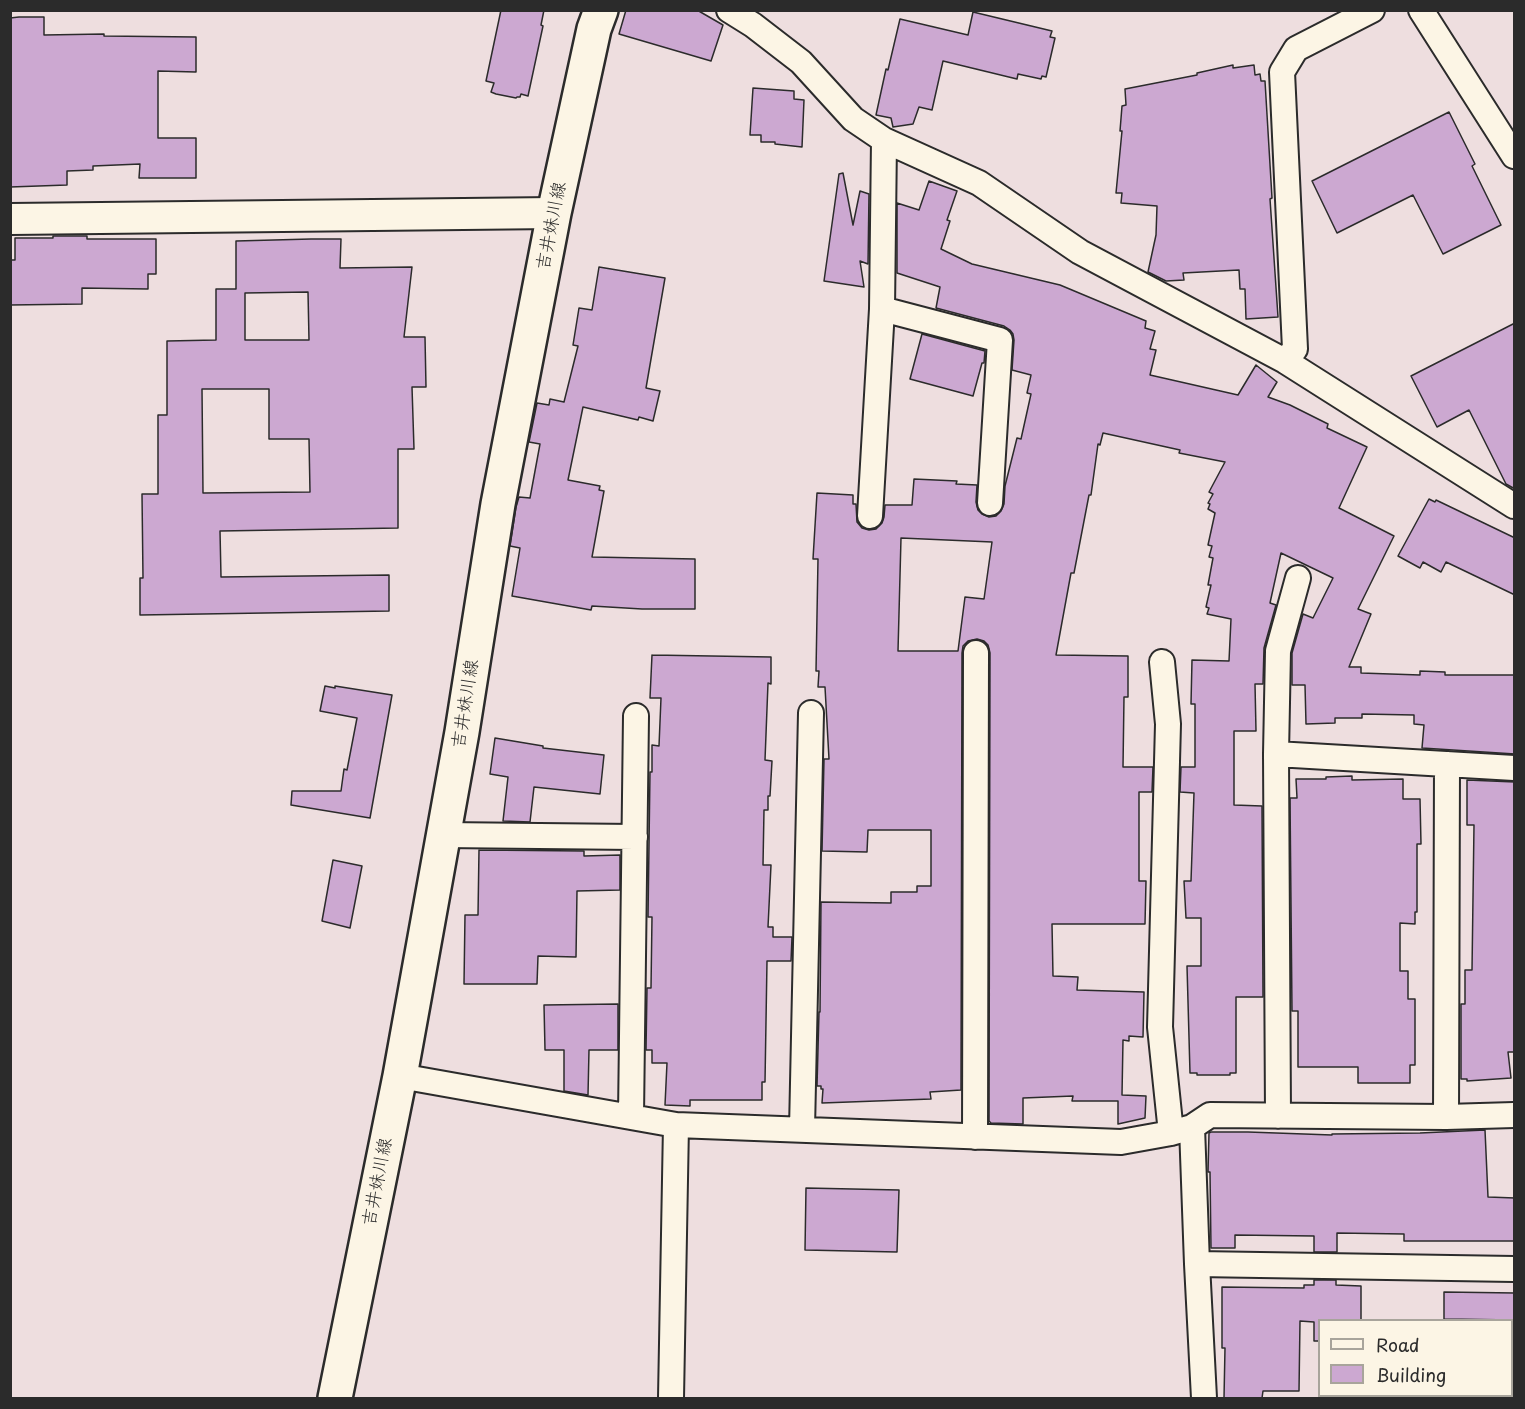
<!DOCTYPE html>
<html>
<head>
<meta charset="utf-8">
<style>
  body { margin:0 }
  #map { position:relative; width:1525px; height:1409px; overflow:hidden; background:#eededf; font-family:"Playpen Sans",sans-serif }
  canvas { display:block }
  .frame { position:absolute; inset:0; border:12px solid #2b2b2b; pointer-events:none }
  .legend { position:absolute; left:1318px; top:1319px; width:195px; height:78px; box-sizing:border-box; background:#fcf5e5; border:2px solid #a8a49b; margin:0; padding:8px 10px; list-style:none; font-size:18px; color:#2b2b2b }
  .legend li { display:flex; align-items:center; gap:12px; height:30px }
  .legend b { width:30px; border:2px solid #a8a49b }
</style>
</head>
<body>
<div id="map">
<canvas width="1525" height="1409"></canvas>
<div class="frame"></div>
<ul class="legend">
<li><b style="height:8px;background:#fcf5e5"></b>Road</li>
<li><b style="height:16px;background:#cca8d1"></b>Building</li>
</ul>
</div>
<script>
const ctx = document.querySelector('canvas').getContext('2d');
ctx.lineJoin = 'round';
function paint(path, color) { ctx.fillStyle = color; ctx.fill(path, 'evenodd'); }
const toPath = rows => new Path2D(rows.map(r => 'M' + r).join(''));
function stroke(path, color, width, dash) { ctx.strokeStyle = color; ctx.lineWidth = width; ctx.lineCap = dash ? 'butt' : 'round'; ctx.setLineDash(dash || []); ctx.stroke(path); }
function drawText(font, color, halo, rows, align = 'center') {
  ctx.font = font + ' "Playpen Sans","Klee One",sans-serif'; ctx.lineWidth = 6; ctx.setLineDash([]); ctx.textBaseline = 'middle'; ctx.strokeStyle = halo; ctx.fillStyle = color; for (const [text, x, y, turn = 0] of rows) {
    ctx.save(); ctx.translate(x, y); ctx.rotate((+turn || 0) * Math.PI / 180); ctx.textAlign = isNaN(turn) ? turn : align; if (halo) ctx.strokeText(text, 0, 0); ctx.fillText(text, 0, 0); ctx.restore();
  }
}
const building = toPath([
  [501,10,544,10,541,25,543,26,528,96,521,94,520,97,517,97,516,98,496,94,491,92,494,83,486,81,501,10],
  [626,10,697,10,723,25,711,61,619,34,626,10],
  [973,12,1052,31,1050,37,1055,38,1046,77,1042,76,1041,79,1018,74,1017,79,943,61,932,110,919,107,913,124,893,127,891,118,876,115,886,69,888,70,900,19,968,35,973,12],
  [19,17,44,17,44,35,104,34,104,36,196,37,196,72,158,71,158,138,196,138,196,178,139,178,140,164,93,166,93,170,67,171,67,185,10,187,10,18,19,17],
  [1233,65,1233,68,1254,65,1255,75,1260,74,1261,81,1265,81,1272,198,1270,199,1278,317,1246,319,1245,289,1240,289,1239,270,1183,273,1184,280,1166,281,1148,272,1156,235,1157,206,1121,203,1122,193,1116,193,1122,131,1120,131,1122,106,1126,105,1125,89,1197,75,1197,73,1233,65],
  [753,88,794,91,794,99,804,100,802,147,775,144,775,142,761,142,761,135,750,135,753,88],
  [1449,112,1475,164,1472,166,1501,225,1443,254,1413,195,1337,233,1312,181,1449,112],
  [843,173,853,225,860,191,869,194,868,264,860,261,864,287,824,281,839,174,843,173],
  [929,181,957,191,947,220,950,221,941,249,972,264,1060,285,1146,321,1145,328,1155,331,1150,349,1156,350,1150,375,1238,395,1256,365,1277,382,1268,397,1290,405,1328,424,1327,428,1367,447,1339,508,1394,536,1358,609,1371,614,1349,667,1361,667,1361,673,1420,675,1420,671,1445,672,1445,675,1515,675,1515,754,1422,748,1424,725,1414,724,1414,715,1362,714,1362,718,1335,718,1335,723,1306,724,1305,685,1292,685,1292,653,1303,614,1313,618,1333,578,1281,553,1270,603,1276,605,1264,648,1263,684,1255,684,1256,731,1234,731,1234,805,1262,806,1263,997,1236,997,1236,1073,1230,1073,1230,1075,1197,1075,1197,1073,1190,1073,1187,966,1201,966,1201,918,1186,918,1184,881,1191,881,1194,793,1180,792,1181,767,1195,767,1195,704,1191,704,1192,660,1229,661,1231,619,1207,614,1209,608,1206,607,1211,585,1208,585,1213,558,1209,557,1212,546,1208,545,1215,513,1208,509,1210,504,1208,503,1213,494,1209,492,1225,462,1179,453,1180,450,1103,433,1100,445,1098,444,1091,495,1089,495,1074,573,1071,573,1056,655,1128,656,1128,697,1124,697,1123,767,1153,767,1152,792,1139,792,1139,881,1146,881,1145,924,1052,924,1053,976,1078,977,1077,990,1144,992,1143,1037,1129,1036,1129,1041,1123,1040,1122,1095,1146,1096,1145,1118,1118,1124,1118,1101,1072,1101,1073,1096,1023,1098,1023,1124,991,1123,989,1121,990,653,988,645,984,641,977,639,968,641,963,646,962,653,961,1090,930,1092,931,1099,822,1103,823,1089,821,1089,821,1086,817,1086,819,1012,820,1012,821,902,891,903,891,892,917,892,917,886,931,886,931,830,868,830,867,852,822,851,824,759,829,759,825,687,818,687,819,671,816,671,818,559,813,559,817,493,853,495,853,504,856,504,857,522,862,528,869,530,876,529,882,523,884,517,885,505,912,505,914,479,957,481,956,484,977,485,976,502,978,510,982,514,989,517,996,516,1001,511,1004,504,1005,486,1017,438,1021,439,1031,394,1027,393,1031,375,1012,370,1014,340,1013,334,1010,330,1004,326,936,308,940,287,897,273,897,203,919,210,929,181],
  [901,538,992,542,984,599,965,597,958,651,898,651,901,538],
  [53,236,87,236,87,239,156,239,156,274,148,274,148,289,82,288,82,304,10,305,10,260,15,260,15,238,53,238,53,236],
  [311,239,341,239,340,268,412,267,404,337,425,337,426,387,412,387,414,449,398,449,398,528,220,531,221,577,389,575,389,611,140,615,140,578,143,578,142,494,158,494,158,415,167,415,167,341,216,340,216,289,236,289,236,241,311,239],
  [308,292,309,340,245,340,245,293,308,292],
  [202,389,269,389,269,439,309,439,310,492,203,493,202,389],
  [599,267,665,278,646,388,660,391,653,421,639,417,638,420,583,407,568,480,600,486,599,490,604,491,592,557,695,559,695,609,642,609,592,606,591,610,512,596,520,548,510,546,516,507,519,497,530,498,540,444,529,442,537,403,549,405,550,399,564,402,578,346,573,345,579,308,592,310,599,267],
  [1515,323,1515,489,1506,484,1469,410,1437,427,1411,376,1515,323],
  [922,334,985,351,984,363,982,363,973,396,910,379,922,334],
  [1429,499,1435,502,1436,500,1515,538,1515,595,1446,562,1441,572,1423,562,1420,568,1398,556,1429,499],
  [652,655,771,657,771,684,768,683,765,760,772,761,770,796,768,796,768,810,764,810,763,865,771,865,768,927,773,927,773,937,792,937,791,961,767,961,765,1082,762,1082,762,1100,690,1100,690,1106,665,1105,667,1063,652,1063,652,1050,646,1050,647,988,651,988,652,917,648,917,650,772,652,772,652,745,659,746,661,698,650,698,652,655],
  [325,686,335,688,335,686,392,695,370,818,291,805,292,791,341,791,344,769,347,770,357,718,320,711,325,686],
  [495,738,543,746,543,748,604,755,600,794,534,787,530,822,503,821,508,777,490,774,495,738],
  [1352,776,1352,780,1403,779,1403,799,1420,799,1421,844,1417,844,1417,912,1415,912,1415,924,1400,923,1400,971,1408,971,1408,999,1415,999,1415,1065,1410,1065,1410,1083,1358,1083,1358,1067,1298,1067,1298,1011,1292,1011,1290,798,1297,798,1296,779,1326,779,1326,777,1352,776],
  [1467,780,1515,782,1515,1052,1508,1052,1511,1078,1467,1081,1467,1079,1461,1079,1461,1004,1465,1004,1465,970,1472,970,1474,825,1467,825,1467,780],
  [479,850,584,851,584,856,620,855,620,890,577,891,576,957,538,956,537,984,464,984,465,915,478,915,479,850],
  [333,860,362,866,350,928,322,921,333,860],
  [618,1004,618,1050,589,1050,588,1095,564,1091,564,1050,545,1050,544,1005,618,1004],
  [1485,1130,1488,1197,1515,1198,1515,1241,1404,1241,1404,1234,1337,1233,1337,1252,1314,1252,1314,1236,1235,1235,1235,1248,1211,1248,1210,1172,1208,1172,1209,1133,1211,1132,1248,1132,1332,1135,1332,1134,1420,1133,1485,1130],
  [806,1188,899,1190,897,1252,805,1250,806,1188],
  [1314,1280,1336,1280,1336,1285,1361,1286,1361,1320,1320,1320,1320,1341,1314,1341,1314,1322,1300,1321,1299,1391,1263,1391,1262,1398,1224,1398,1225,1348,1222,1348,1222,1287,1304,1288,1304,1285,1314,1285,1314,1280],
  [1444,1292,1515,1293,1515,1320,1444,1319,1444,1292]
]);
paint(building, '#cca8d1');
stroke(building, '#2b2b2b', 1.5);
const minor = toPath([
  [729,10,753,25,801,62,853,119,884,140,979,183,1080,252,1285,361,1514,506],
  [1421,10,1514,156],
  [882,309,1000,340,990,503],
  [1285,361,1295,349,1282,72,1296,49,1372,10],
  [870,516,882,309,884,140],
  [1298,578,1278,651,1276,754,1514,768],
  [1162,662,1168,724,1160,1027,1171,1133],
  [1276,754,1278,1116],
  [443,835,635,837],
  [400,1076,676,1125,1121,1142,1171,1133,1192,1127,1197,1264,1204,1398],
  [631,1116,636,716],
  [1446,1117,1447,764],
  [1192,1127,1210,1115,1446,1117,1514,1115],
  [802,1129,811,713],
  [975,1137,976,653],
  [1197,1264,1514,1269],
  [671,1398,676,1125]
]);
const tertiary = toPath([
  [10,219,554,213]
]);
const secondary = toPath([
  [335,1398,400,1076,415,993,462,732,498,504,554,213,594,29,601,10]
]);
stroke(minor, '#2b2b2b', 28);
stroke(tertiary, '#2b2b2b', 34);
stroke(secondary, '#2b2b2b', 38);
stroke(minor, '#fcf5e5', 24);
stroke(tertiary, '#fcf5e5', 30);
stroke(secondary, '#fcf5e5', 33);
drawText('18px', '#2b2b2b', '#fcf5e5', [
  ["吉井妹川線",552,226,-79],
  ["吉井妹川線",466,704,-81],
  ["吉井妹川線",378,1182,-79]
]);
</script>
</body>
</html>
